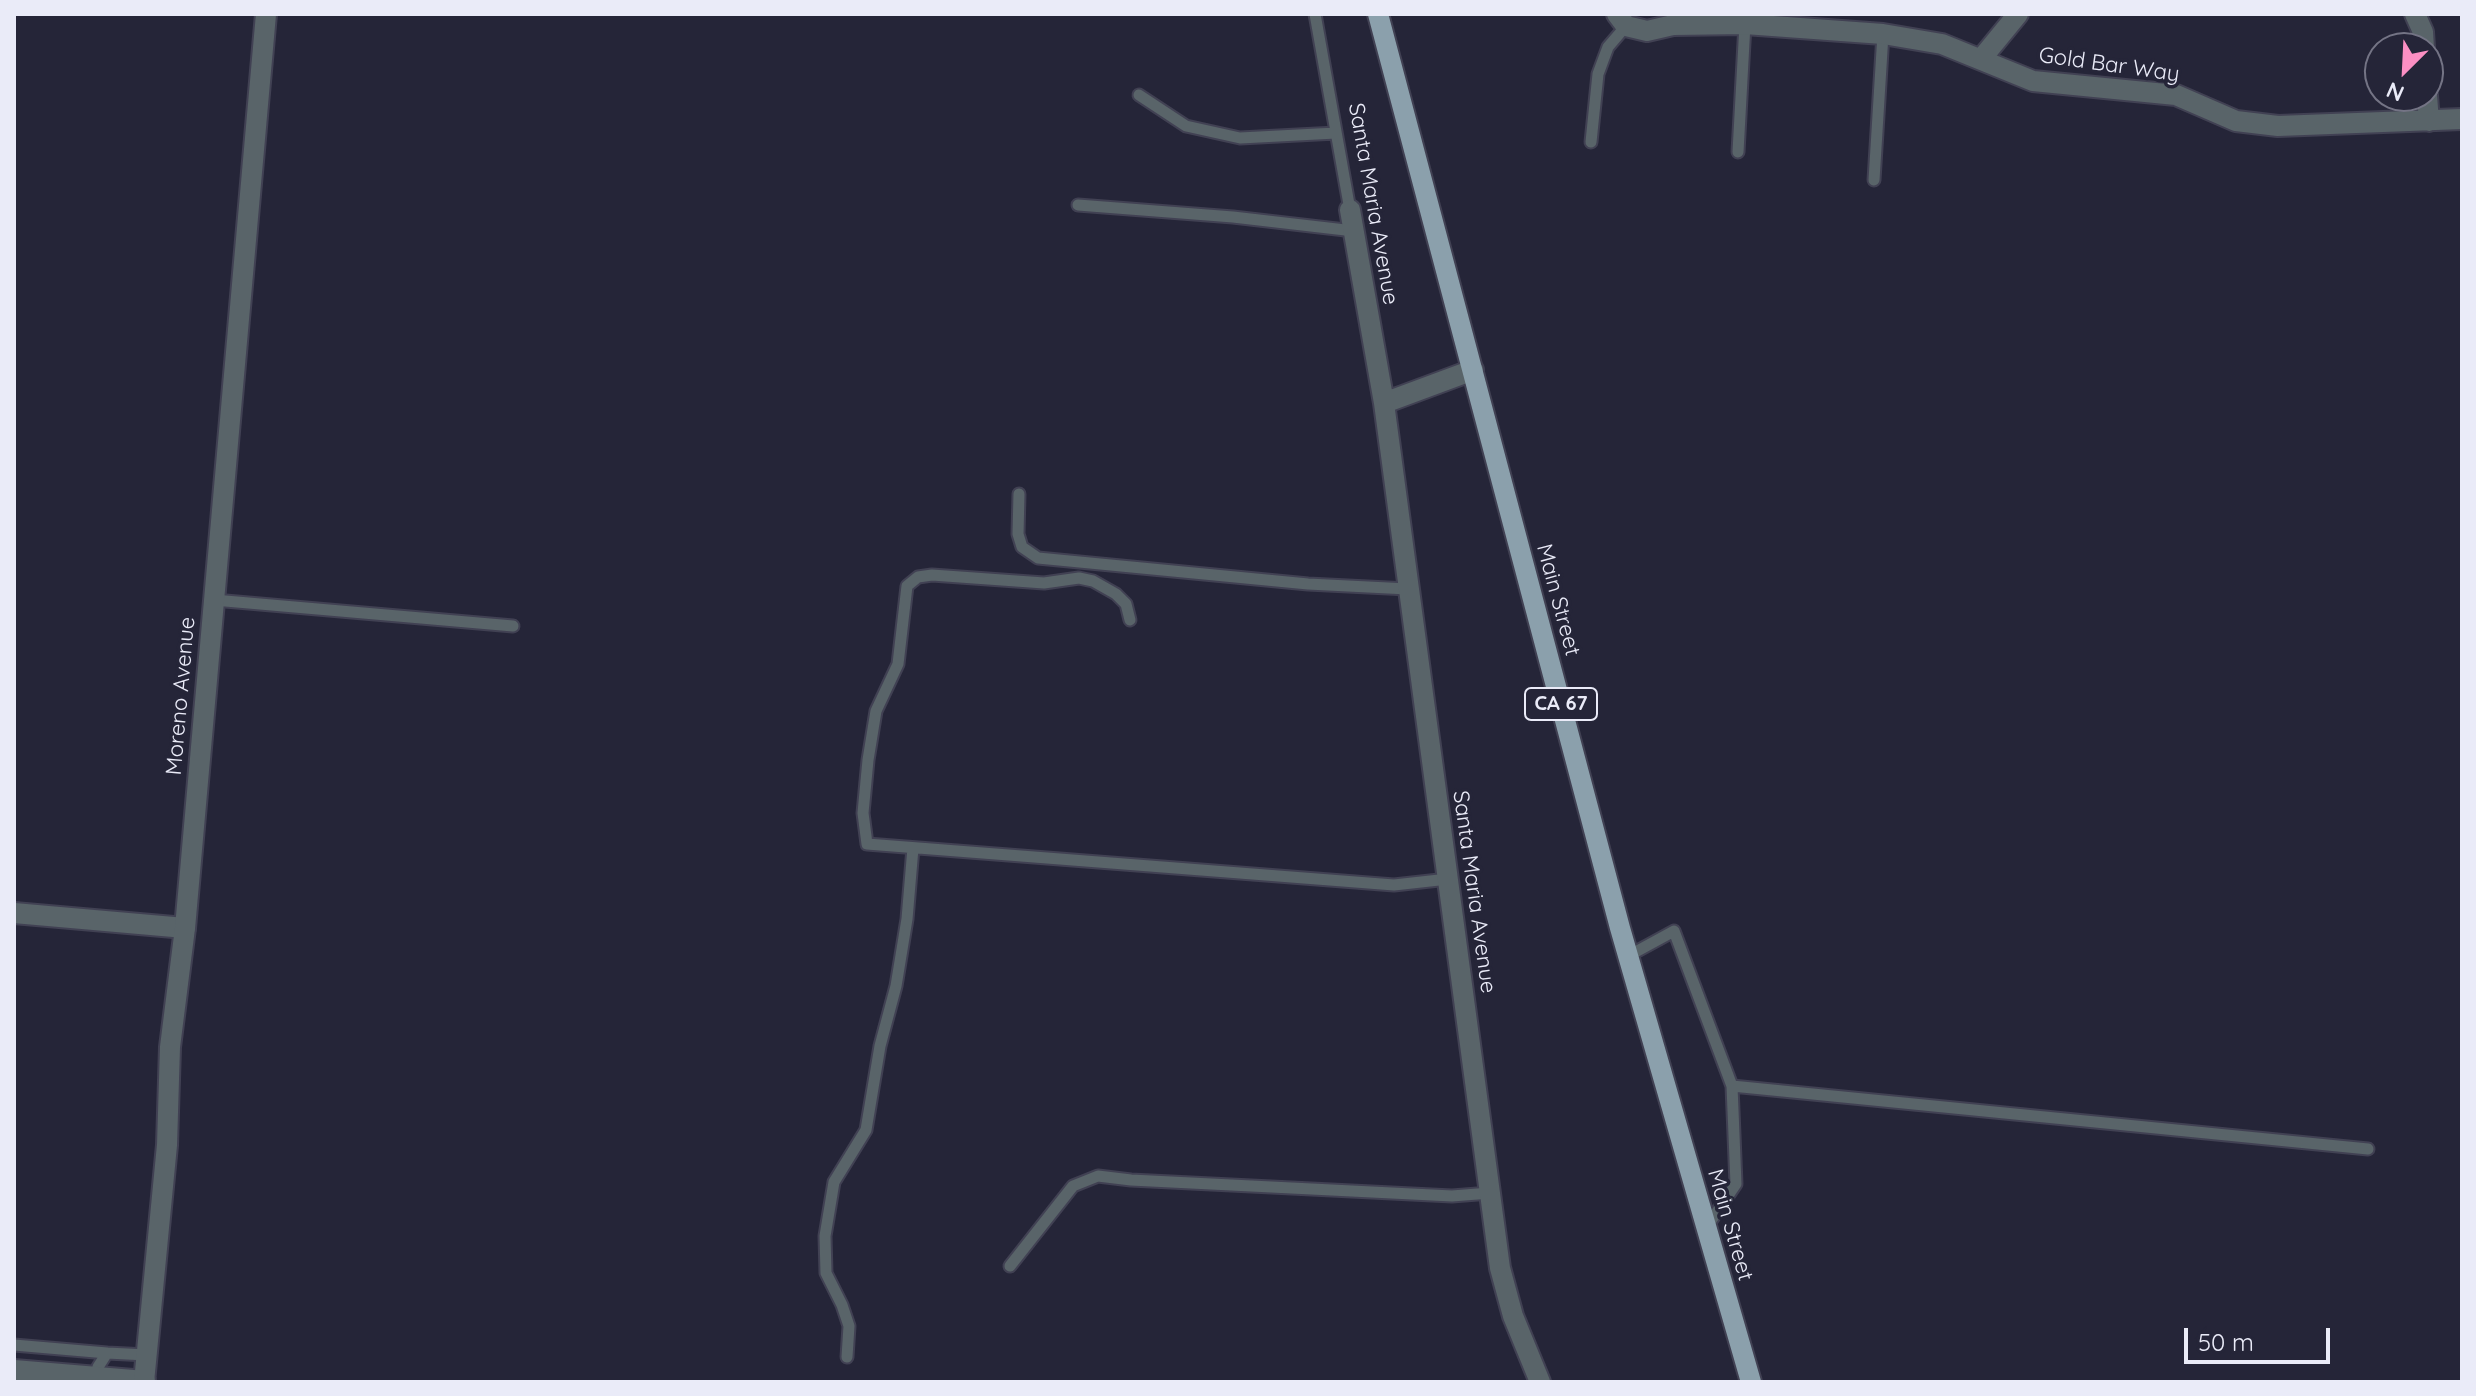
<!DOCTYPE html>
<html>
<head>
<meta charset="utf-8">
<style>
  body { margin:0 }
  #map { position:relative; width:2476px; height:1396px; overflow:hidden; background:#252538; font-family:Quicksand,sans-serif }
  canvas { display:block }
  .frame { position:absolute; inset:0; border:16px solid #eaebf8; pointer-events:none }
  .north { position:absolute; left:2364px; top:32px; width:80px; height:80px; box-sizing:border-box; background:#252538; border:2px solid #747485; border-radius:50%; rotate:204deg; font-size:22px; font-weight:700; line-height:32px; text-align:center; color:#eaebf8 }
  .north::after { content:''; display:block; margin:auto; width:28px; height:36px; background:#fc8fc3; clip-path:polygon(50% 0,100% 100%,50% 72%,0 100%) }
  .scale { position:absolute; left:2184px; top:1328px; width:146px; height:36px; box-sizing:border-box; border:4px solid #eaebf8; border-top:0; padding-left:10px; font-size:24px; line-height:28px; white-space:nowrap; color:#eaebf8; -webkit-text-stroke:6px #252538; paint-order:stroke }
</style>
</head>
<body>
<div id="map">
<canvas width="2476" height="1396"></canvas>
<div class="frame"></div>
<div class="north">N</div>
<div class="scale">50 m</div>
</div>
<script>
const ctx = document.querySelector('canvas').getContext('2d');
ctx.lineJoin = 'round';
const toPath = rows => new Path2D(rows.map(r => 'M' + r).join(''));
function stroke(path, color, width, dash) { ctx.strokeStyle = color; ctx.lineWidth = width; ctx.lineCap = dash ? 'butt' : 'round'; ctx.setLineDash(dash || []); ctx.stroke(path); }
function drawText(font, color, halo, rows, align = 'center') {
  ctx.font = font + ' Quicksand,sans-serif'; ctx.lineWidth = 7; ctx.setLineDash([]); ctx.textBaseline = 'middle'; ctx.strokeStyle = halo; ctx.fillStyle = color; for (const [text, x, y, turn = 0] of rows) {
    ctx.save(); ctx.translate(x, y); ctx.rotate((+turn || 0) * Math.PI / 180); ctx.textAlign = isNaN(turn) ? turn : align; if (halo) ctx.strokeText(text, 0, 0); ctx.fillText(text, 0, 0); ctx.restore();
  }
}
const service = toPath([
  [1315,14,1350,210],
  [1139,95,1186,126,1240,138,1336,133],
  [1591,142,1598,74,1608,47,1626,26],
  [1738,152,1745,24],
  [1874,180,1883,34],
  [1078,205,1233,217,1354,231],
  [1019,494,1018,534,1022,547,1038,558,1308,584,1408,589],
  [214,600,513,626],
  [1130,620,1126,604,1116,594,1093,581,1079,578,1044,583,932,575,918,577,907,586,898,664,876,711,868,760,863,813,867,844,1394,885,1448,879],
  [1630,955,1674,931,1732,1086,1736,1184,1706,1228],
  [1732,1086,2368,1149],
  [1010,1266,1073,1186,1098,1176,1131,1180,1452,1196,1490,1193],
  [14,1345,107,1353],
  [847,1357,849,1326,842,1305,826,1273,825,1236,834,1182,866,1130,880,1046,896,986,907,919,913,848],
  [96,1377,98,1367,107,1353,147,1355]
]);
const minor = toPath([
  [1617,14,1626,26,1647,31,1673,25,1745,24,1883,34,1942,44,2033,81,2176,95,2236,121,2278,126,2462,119],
  [2415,14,2423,32,2424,48],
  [1982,58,2018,14],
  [2427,96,2429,121],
  [1350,210,1384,403,1500,1268,1513,1316,1540,1382],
  [1384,403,1473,370],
  [14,913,185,928],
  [14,1370,145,1381]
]);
const tertiary = toPath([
  [144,1382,167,1145,170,1047,185,928,266,14]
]);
const primary = toPath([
  [1378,14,1620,928,1751,1382]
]);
stroke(service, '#414153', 15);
stroke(minor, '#414153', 24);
stroke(tertiary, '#414153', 24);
stroke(primary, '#414153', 24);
stroke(service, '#596469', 11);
stroke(minor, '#596469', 20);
stroke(tertiary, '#596469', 20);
stroke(primary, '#8ba0ac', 20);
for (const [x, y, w] of [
  [1561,704,72]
]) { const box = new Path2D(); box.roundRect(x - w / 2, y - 16, w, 32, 6); ctx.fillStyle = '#252538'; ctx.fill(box); stroke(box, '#eaebf8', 2); }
drawText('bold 20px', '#eaebf8', null, [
  ["CA 67",1561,704]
]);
drawText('22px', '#eaebf8', '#252538', [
  ["Gold Bar Way",2109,65,8],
  ["Santa Maria Avenue",1373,204,80],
  ["Main Street",1558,600,75],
  ["Moreno Avenue",181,696,-85],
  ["Santa Maria Avenue",1474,892,82],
  ["Main Street",1730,1225,74]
]);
</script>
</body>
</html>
